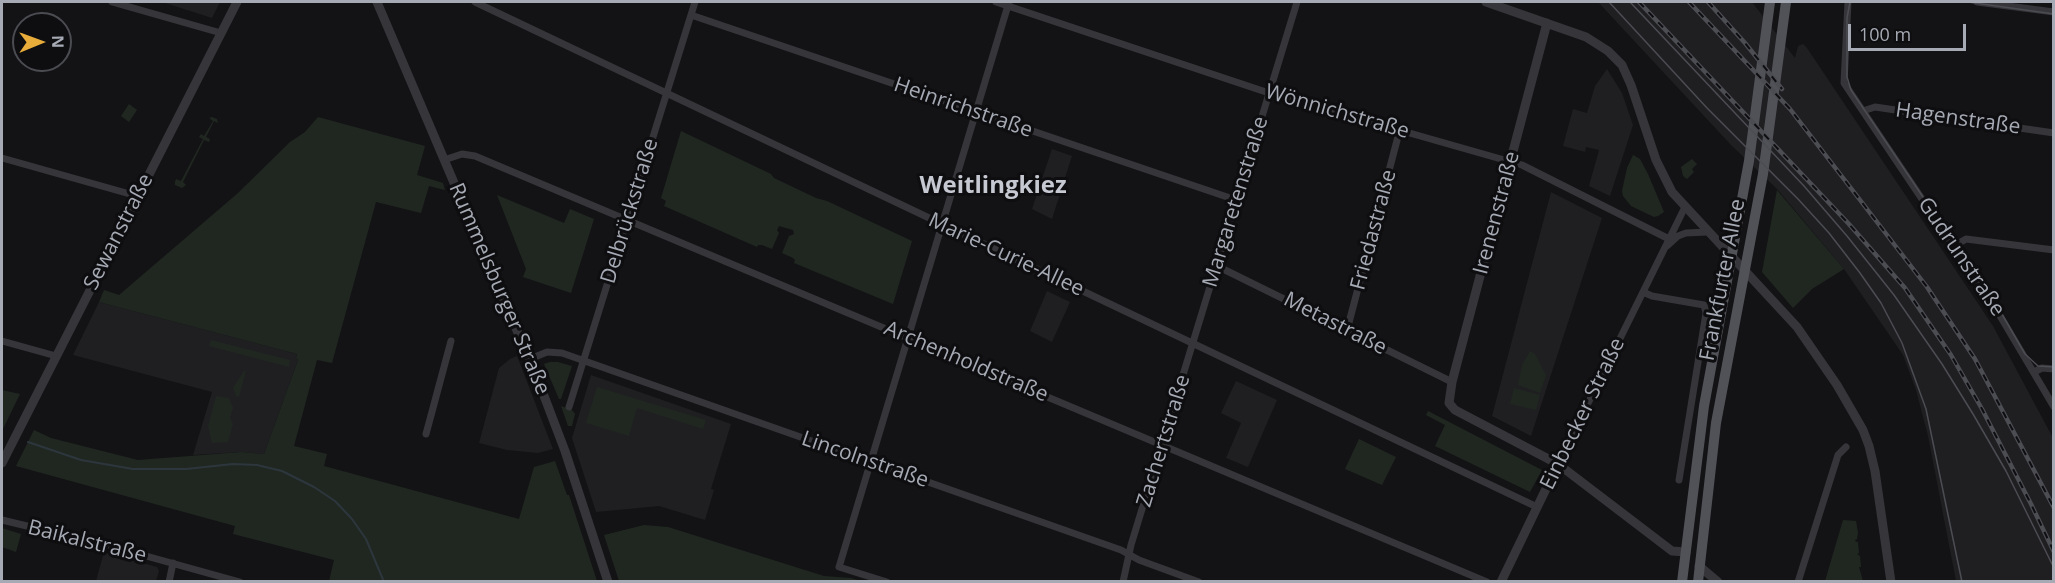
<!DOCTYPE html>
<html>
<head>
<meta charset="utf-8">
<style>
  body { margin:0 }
  #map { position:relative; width:2055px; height:583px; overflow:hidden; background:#131315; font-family:"Open Sans",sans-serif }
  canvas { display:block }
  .frame { position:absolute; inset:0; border:3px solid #a6aab4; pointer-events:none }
  .north { position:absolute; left:12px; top:12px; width:60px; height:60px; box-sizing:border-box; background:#0e0e10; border:2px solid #4b4c52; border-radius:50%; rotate:89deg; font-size:16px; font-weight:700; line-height:24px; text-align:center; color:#a6aab4 }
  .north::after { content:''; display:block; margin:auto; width:21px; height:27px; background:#e7ac39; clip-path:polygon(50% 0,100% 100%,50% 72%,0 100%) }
  .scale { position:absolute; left:1848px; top:24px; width:118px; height:27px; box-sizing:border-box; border:3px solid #a6aab4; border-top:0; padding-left:8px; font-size:18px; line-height:21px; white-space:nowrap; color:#a6aab4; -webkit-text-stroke:4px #0e0e10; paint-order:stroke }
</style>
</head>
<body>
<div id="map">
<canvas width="2055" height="583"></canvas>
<div class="frame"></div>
<div class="north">N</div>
<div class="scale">100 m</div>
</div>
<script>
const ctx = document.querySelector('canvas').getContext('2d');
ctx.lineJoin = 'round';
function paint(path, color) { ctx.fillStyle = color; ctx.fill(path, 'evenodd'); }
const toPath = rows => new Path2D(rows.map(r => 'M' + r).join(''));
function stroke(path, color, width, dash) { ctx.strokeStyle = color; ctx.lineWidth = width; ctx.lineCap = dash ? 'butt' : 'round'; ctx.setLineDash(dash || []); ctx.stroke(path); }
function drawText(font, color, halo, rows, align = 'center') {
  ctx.font = font + ' "Open Sans",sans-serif'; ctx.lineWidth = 6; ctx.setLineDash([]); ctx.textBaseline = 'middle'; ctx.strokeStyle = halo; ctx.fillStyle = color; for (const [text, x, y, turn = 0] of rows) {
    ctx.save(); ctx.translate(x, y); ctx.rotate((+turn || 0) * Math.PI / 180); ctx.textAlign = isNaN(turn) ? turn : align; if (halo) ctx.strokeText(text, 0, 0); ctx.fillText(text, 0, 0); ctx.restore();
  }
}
paint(toPath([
  [162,2,220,2,212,18],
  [1598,2,1752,2,1795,58,1798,46,1803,44,1807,48,1993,326,2053,438,2053,581,1956,581,1928,436,1916,390,1903,355,1844,269,1778,190,1731,145],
  [1607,69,1622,93,1633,125,1610,196,1589,186,1599,150,1586,147,1585,152,1563,146,1573,109,1587,113,1595,86],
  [1052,149,1072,156,1052,219,1032,209],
  [1551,192,1602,218,1531,436,1492,416],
  [1047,291,1070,302,1052,342,1030,331],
  [99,302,297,354,296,358,298,360,264,454,241,452,193,455,212,392,73,355],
  [517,356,553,449,538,453,507,450,479,443,499,368,510,359],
  [591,375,731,424,711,489,714,490,705,520,659,506,596,512,572,438],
  [1236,381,1277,400,1248,467,1226,458,1241,423,1221,413],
  [104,552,157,567,159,571,156,581,96,581]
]), '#1f1f22');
paint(toPath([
  [129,104,137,110,129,122,121,116],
  [212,117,217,119,218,123,214,121,206,137,210,139,209,142,204,140,183,182,186,185,182,188,175,185,175,182,176,179,181,181,203,139,199,137,201,134,204,136,213,121,209,118],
  [318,117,425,146,417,175,443,183,445,190,429,186,421,213,376,202,332,363,317,360,294,446,327,454,324,466,519,519,534,467,555,461,567,495,569,495,597,581,329,581,334,560,233,534,235,526,16,466,34,430,51,438,138,460,241,452,264,454,298,360,296,358,297,354,99,302,104,290,119,295,238,193,290,142,305,132],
  [681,131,771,174,774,178,816,198,827,201,912,241,893,304,794,263,795,260,793,258,782,253,789,236,794,234,793,230,779,226,777,230,779,233,772,249,762,245,758,245,757,247,664,206,666,201,661,198],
  [1633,155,1640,159,1648,174,1664,212,1658,216,1654,217,1631,206,1623,196,1622,191,1627,168],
  [1692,159,1697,164,1692,169,1694,172,1687,179,1683,176,1681,167],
  [1777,190,1844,269,1812,289,1793,308,1762,272],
  [497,195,564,223,570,209,594,219,571,293,523,277,526,269],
  [211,340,290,360,289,367,209,346],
  [1530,351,1535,354,1546,375,1540,393,1518,385,1522,365],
  [550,362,558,362,572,366,561,399,559,399,544,364],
  [244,371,246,371,239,397,236,396,233,388],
  [597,387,706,420,703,429,637,408,629,436,586,423],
  [1514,388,1540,395,1536,410,1510,404],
  [2,390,20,394,2,431],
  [216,396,229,398,233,408,230,418,233,424,228,442,212,443,208,426],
  [561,406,572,410,575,414,572,426,568,426],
  [1428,411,1542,470,1530,492,1435,446,1445,425,1426,415],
  [1359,439,1396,457,1382,485,1345,469],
  [1843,520,1856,521,1858,533,1857,539,1855,540,1856,542,1858,542,1859,553,1857,554,1860,556,1861,567,1859,567,1863,581,1825,581],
  [644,525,668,527,824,576,851,578,861,581,619,581,604,535],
  [2,528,21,534,16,552,2,547]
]), '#202721');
stroke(toPath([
  [28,442,81,460,133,469,186,469,233,464,257,465,282,471,314,487,335,501,352,519,366,539,384,582]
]), '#2d363d', 2);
stroke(toPath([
  [112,2,221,33],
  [475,2,1537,507],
  [996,2,1269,93,1522,165,1669,239],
  [1848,2,1844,83,1996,309,2054,407],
  [1977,2,2054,12],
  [691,15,1236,200],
  [1863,111,1875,107,2054,133],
  [2,158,137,196],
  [444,160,462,154,475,156,1487,582],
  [1667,246,1678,236,1686,233,1707,232],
  [1954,246,1966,239,2054,250],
  [1217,266,1452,382],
  [1643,292,1652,296,1704,305,1706,313,1679,480],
  [1347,330,1400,129],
  [2,341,56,356],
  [530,359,547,352,562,353,1121,550,1139,560,1199,582],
  [2034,372,2042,368,2054,369],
  [569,407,695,2],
  [426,434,451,341],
  [1558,464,1685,207],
  [2,520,110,546,240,582],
  [169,582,173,563],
  [887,582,839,567,1009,2],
  [1123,582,1131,545,1297,2],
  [1798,582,1838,455,1846,447]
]), '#35353a', 7);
stroke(toPath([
  [377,2,538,380,565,451,608,582],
  [1486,2,1586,37,1608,51,1622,65,1631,85,1656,160,1672,192,1797,327,1837,385,1863,430,1869,446,1875,471,1891,582],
  [1547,23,1452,382,1449,403,1455,410,1558,464,1672,551,1686,552],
  [2,463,237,2],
  [1699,566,1718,582],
  [1501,582,1558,464]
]), '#35353a', 9);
stroke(toPath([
  [1682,582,1704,406,1749,161,1770,2],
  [1698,582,1716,423,1763,174,1786,2]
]), '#515258', 10);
stroke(toPath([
  [1609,2,1707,108,1798,199,1829,233,1860,273,1881,303,1902,343,1926,409,1962,582],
  [1630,2,1804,186,1847,236,1894,295,1942,364,1973,414,2006,471,2054,568],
  [1850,2,1847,18,1847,77,1851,90,2003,316,2025,354,2038,366,2054,367],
  [1968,2,2054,14]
]), '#4c4d53', 1.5);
const rail = toPath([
  [1639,2,1848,223,1905,288,1951,355,1982,409,2031,504,2054,552],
  [1689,2,1790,109,1927,287,1975,359,2054,508],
  [1708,2,1745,43,1782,89]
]);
stroke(rail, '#4c4d53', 4.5);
stroke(rail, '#0e0e10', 2, [7]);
drawText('21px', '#a6aab4', '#0e0e10', [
  ["Heinrichstraße",963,108,19],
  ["Wönnichstraße",1337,112,16],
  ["Hagenstraße",1958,119,8],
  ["Margaretenstraße",1236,202,-73],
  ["Delbrückstraße",630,211,-73],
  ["Irenenstraße",1497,213,-75],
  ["Friedastraße",1374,230,-75],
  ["Sewanstraße",119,232,-63],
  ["Marie-Curie-Allee",1006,255,25],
  ["Gudrunstraße",1961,257,56],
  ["Frankfurter Allee",1723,280,-79],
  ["Rummelsburger Straße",499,289,67],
  ["Metastraße",1335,324,27],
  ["Archenholdstraße",966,362,23],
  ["Einbecker Straße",1583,414,-64],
  ["Zachertstraße",1164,441,-73],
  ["Lincolnstraße",865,460,19],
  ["Baikalstraße",87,542,14]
]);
drawText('bold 24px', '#c6c9d1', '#0e0e10', [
  ["Weitlingkiez",993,186]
]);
</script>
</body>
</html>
